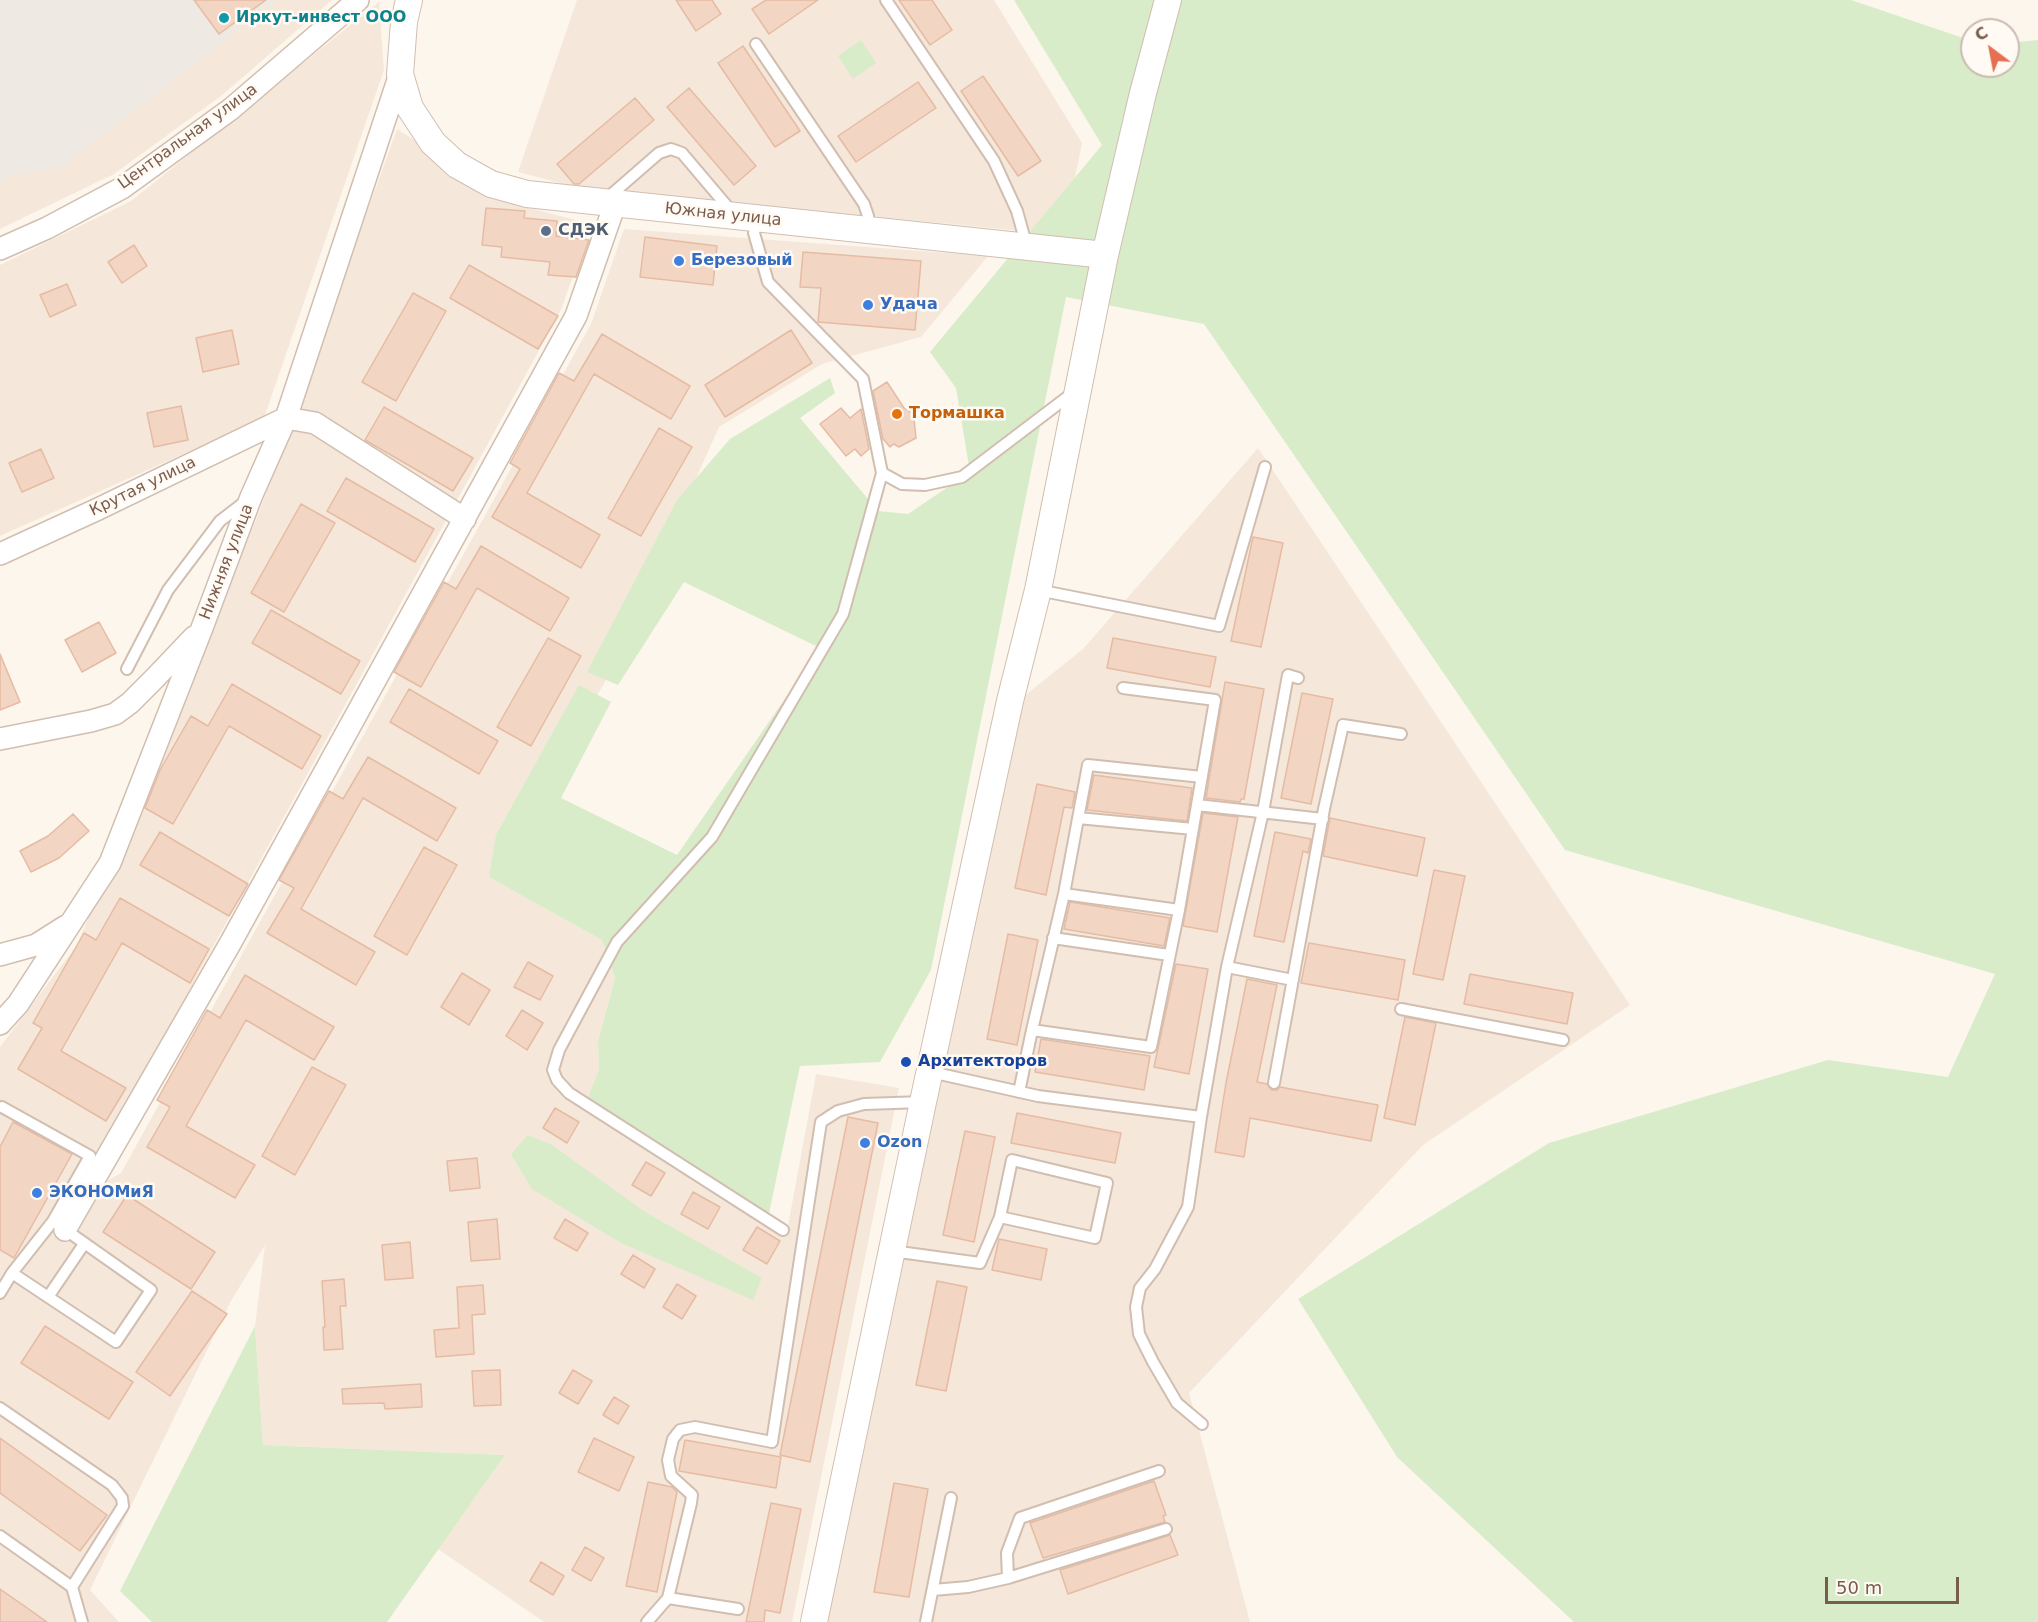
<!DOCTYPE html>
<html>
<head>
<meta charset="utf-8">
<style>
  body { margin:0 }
  #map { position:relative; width:2038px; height:1622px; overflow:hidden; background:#fdf6ec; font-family:"DejaVu Sans",sans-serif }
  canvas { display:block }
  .north { position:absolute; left:1960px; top:18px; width:60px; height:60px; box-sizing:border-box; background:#fffaf3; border:2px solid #cabbb1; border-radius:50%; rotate:328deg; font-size:16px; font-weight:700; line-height:24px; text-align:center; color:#7a5c4d }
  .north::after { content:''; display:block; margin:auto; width:21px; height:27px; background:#e76f51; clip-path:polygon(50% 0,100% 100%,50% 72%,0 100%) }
  .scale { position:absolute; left:1825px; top:1577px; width:134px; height:27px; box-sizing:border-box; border:3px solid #7a5c4d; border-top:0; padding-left:8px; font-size:18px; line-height:21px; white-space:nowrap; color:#7a5c4d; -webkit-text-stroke:4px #fffaf3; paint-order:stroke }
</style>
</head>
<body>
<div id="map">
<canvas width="2038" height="1622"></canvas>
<div class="north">С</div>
<div class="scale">50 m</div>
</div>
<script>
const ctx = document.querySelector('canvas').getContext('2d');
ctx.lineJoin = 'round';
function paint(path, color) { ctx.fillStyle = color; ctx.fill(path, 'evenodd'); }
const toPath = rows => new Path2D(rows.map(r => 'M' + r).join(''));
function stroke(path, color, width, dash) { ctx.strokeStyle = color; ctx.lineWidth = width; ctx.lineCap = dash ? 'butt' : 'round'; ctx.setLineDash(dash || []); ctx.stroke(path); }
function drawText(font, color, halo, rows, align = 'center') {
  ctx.font = font + ' "DejaVu Sans",sans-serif'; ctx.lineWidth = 5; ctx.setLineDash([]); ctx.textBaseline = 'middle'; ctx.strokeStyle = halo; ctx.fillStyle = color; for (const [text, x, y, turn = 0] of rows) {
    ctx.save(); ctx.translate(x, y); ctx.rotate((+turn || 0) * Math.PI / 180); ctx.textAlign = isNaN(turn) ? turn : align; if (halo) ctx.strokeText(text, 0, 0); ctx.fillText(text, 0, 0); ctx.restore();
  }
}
paint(toPath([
  [0,0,332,0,221,96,114,174,0,229],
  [577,0,994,0,1082,143,1063,235,574,187,518,172],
  [379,2,384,70,264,418,0,536,0,265,131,201],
  [397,129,431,151,487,197,591,224,561,310,91,1170,105,1182,121,1173,591,324,624,229,988,256,921,337,822,364,719,427,605,682,489,876,602,940,615,978,598,1041,599,1070,768,1218,788,1226,816,1074,899,1088,792,1622,544,1622,438,1549,505,1455,263,1445,255,1326,265,1245,231,1301,90,1590,119,1622,0,1622,0,1047,77,945,258,515],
  [1258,448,1630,1005,1423,1145,1189,1393,1250,1622,825,1622,1008,709,1083,649]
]), '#f5e8da');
paint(toPath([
  [0,0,276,0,62,167,6,177,0,181]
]), '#efe9e4');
paint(toPath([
  [1014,0,1851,0,1972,41,1972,66,2008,66,2008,43,2038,40,2038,1622,1574,1622,1397,1457,1298,1299,1549,1143,1828,1060,1948,1077,1995,974,1565,850,1204,324,1066,297,931,970,880,1062,800,1066,768,1218,586,1103,599,1070,598,1041,615,978,602,940,489,877,496,835,579,685,611,702,561,798,677,855,820,648,684,582,618,685,587,672,677,500,730,439,830,378,835,393,800,418,878,511,908,514,970,472,956,388,930,352,1102,145],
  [861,40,876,63,853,79,838,56],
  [528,1135,552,1145,645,1212,762,1278,753,1300,621,1243,532,1189,511,1154],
  [255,1326,263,1445,505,1455,387,1622,152,1622,120,1591]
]), '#d8ecc9');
const building = toPath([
  [194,0,266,0,219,34,194,0],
  [676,0,712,0,721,14,696,31,676,0],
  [766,0,818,0,769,34,752,9,766,0],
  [899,0,932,0,952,30,930,45,899,0],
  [743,46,800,131,775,147,718,63,743,46],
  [983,76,1041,161,1018,176,961,91,983,76],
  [918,82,936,108,856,162,838,136,918,82],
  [689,88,756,166,734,185,667,107,689,88],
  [635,98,654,120,579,184,574,184,557,164,635,98],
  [486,208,525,211,524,218,557,221,556,236,589,240,576,277,548,275,550,262,501,257,502,247,482,245,486,208],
  [645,237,717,246,713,285,640,277,645,237],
  [134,245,147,266,122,283,108,262,134,245],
  [803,252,921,261,915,330,818,322,821,288,800,287,803,252],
  [469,265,558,316,538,349,450,298,469,265],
  [67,284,76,305,50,317,40,295,67,284],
  [413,293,446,311,396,401,362,382,413,293],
  [232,330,239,364,203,372,196,338,232,330],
  [791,330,812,363,725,417,705,385,791,330],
  [602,334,690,386,671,419,594,374,527,493,600,535,581,568,492,517,520,469,510,463,559,373,574,381,602,334],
  [887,382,904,408,910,412,914,419,916,438,899,447,894,444,890,447,883,439,873,391,887,382],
  [181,406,188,440,154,447,147,413,181,406],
  [384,407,473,458,453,491,365,440,384,407],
  [841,408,850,418,861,409,869,449,861,456,855,449,846,456,820,424,841,408],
  [659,428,692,447,641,536,608,518,659,428],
  [41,449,54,478,22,492,9,463,41,449],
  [346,478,434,529,415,562,327,511,346,478],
  [301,504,335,523,284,612,251,593,301,504],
  [1253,537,1283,543,1261,647,1231,641,1253,537],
  [481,546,569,598,550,631,477,588,421,687,394,672,444,582,456,589,481,546],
  [271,610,360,661,341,694,252,643,271,610],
  [99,622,116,653,82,672,65,640,99,622],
  [548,638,581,656,531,746,497,727,548,638],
  [1113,638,1216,657,1210,687,1107,668,1113,638],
  [0,654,20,702,0,710,0,654],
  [1225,682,1264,689,1244,799,1241,799,1240,802,1206,798,1225,682],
  [232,684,321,736,302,769,229,726,173,824,145,808,160,770,191,716,208,726,232,684],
  [409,689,498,741,479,774,390,722,409,689],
  [1302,693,1333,699,1311,804,1281,798,1302,693],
  [368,757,456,808,437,841,363,798,301,909,375,952,356,985,267,933,294,888,279,880,329,791,343,799,368,757],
  [1094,775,1192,788,1187,821,1087,810,1094,775],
  [1037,784,1075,792,1072,808,1064,807,1046,895,1015,888,1037,784],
  [1203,813,1238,817,1217,932,1183,926,1203,813],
  [73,814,89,831,59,858,31,872,20,851,48,836,73,814],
  [1330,818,1425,838,1417,876,1323,856,1330,818],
  [160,832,248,884,229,916,140,865,160,832],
  [1275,832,1311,839,1308,853,1303,851,1284,942,1254,936,1275,832],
  [424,847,457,865,407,955,374,936,424,847],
  [1434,870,1465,876,1443,980,1413,974,1434,870],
  [120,898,209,949,190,983,122,943,61,1051,126,1088,106,1121,18,1069,42,1028,33,1023,84,933,96,940,120,898],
  [1070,902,1170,918,1164,946,1064,929,1070,902],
  [1008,934,1038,940,1017,1045,987,1039,1008,934],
  [1309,943,1405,960,1398,1000,1301,983,1309,943],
  [528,962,553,976,540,1000,514,987,528,962],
  [1176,964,1208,969,1189,1074,1154,1067,1176,964],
  [462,973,490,990,469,1025,441,1007,462,973],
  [1470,974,1573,993,1567,1024,1464,1004,1470,974],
  [245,975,334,1027,314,1060,246,1020,186,1126,255,1165,235,1198,147,1147,170,1107,157,1100,207,1010,220,1018,245,975],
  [1247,979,1277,985,1257,1082,1267,1084,1272,1090,1277,1090,1280,1087,1378,1105,1371,1141,1250,1118,1244,1157,1215,1152,1226,1083,1247,979],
  [522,1010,543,1023,527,1050,506,1036,522,1010],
  [1405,1017,1436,1023,1415,1125,1384,1118,1405,1017],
  [1041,1039,1150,1056,1144,1090,1035,1072,1041,1039],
  [312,1067,346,1085,295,1175,262,1156,312,1067],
  [555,1108,579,1122,567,1143,543,1128,555,1108],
  [1017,1113,1121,1133,1115,1163,1011,1143,1017,1113],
  [848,1117,878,1123,810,1462,780,1455,848,1117],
  [13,1122,72,1154,14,1258,0,1250,0,1147,13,1122],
  [965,1131,995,1137,974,1242,943,1235,965,1131],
  [477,1158,480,1188,450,1191,447,1161,477,1158],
  [646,1162,665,1173,651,1196,632,1185,646,1162],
  [693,1192,720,1207,708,1229,681,1214,693,1192],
  [127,1195,215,1252,191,1289,103,1232,127,1195],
  [497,1219,500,1259,471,1261,468,1222,497,1219],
  [565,1219,588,1233,577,1251,554,1238,565,1219],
  [757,1227,780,1241,767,1264,743,1250,757,1227],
  [999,1239,1047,1249,1041,1280,992,1270,999,1239],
  [410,1242,413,1278,385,1280,382,1245,410,1242],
  [633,1255,655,1269,644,1288,621,1274,633,1255],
  [344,1279,346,1306,340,1306,343,1349,324,1350,323,1327,325,1327,322,1281,344,1279],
  [937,1281,967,1287,946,1391,916,1385,937,1281],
  [677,1284,696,1296,682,1319,663,1307,677,1284],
  [483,1285,485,1314,472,1315,474,1354,436,1357,434,1330,459,1328,457,1287,483,1285],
  [192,1291,227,1314,170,1396,136,1372,192,1291],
  [45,1326,133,1382,109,1419,21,1363,45,1326],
  [500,1370,501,1405,474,1406,472,1371,500,1370],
  [573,1370,592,1381,578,1404,559,1393,573,1370],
  [421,1384,422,1407,385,1409,384,1403,343,1404,342,1389,421,1384],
  [614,1397,629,1406,618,1424,603,1415,614,1397],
  [0,1438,107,1515,80,1551,0,1493,0,1438],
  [594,1438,634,1457,619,1491,578,1472,594,1438],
  [685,1440,781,1457,776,1488,679,1471,685,1440],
  [1154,1481,1166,1515,1163,1516,1165,1522,1043,1558,1030,1523,1154,1481],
  [648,1482,672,1487,677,1492,657,1592,626,1586,648,1482],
  [894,1483,928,1489,909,1597,874,1592,894,1483],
  [771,1503,801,1509,780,1613,765,1610,764,1622,746,1622,771,1503],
  [1170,1535,1178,1555,1068,1594,1060,1570,1170,1535],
  [585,1547,604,1558,591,1581,572,1570,585,1547],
  [541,1562,564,1576,553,1595,530,1581,541,1562],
  [0,1589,23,1605,47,1622,0,1622,0,1589]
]);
paint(building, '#f3d5c3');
stroke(building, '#e6bba3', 1.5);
const service = toPath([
  [886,0,994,161,1017,211,1027,247],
  [756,44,864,204,868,216,868,230],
  [605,200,659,153,671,149,682,153,732,212],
  [757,219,754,233,768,282,863,379,882,473,843,614,712,837,617,942,559,1050,553,1070,557,1080,569,1093,783,1230],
  [882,473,902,484,925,485,962,477,1074,392],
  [1038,590,1219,626,1265,467],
  [127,669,168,590,220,521,246,501],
  [1123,688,1215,700,1197,805,1323,819],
  [1197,805,1179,910,1151,1047,1032,1030,1064,894,1088,765,1202,777],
  [1078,818,1193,829],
  [1064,894,1179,910],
  [1053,938,1169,955],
  [1227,967,1293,980],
  [1401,1009,1563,1040],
  [931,1072,1038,1096,1201,1117,1188,1207,1155,1269,1140,1288,1136,1307,1139,1334,1153,1362,1177,1403,1202,1424],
  [1274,1083,1324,809,1343,725,1401,734],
  [1019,1092,1032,1030],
  [1201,1117,1227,967,1263,812,1288,675,1298,678],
  [892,1251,980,1263,1000,1217,1095,1238,1107,1183,1012,1160,1000,1217],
  [12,1273,116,1342,151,1290,53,1221],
  [0,1293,12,1273,53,1221,90,1156,2,1107],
  [48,1297,84,1244],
  [0,1408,112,1485,122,1498,123,1506,72,1587],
  [0,1536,72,1587,82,1622],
  [1008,1578,1007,1553,1020,1518,1159,1471],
  [933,1590,968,1587,1008,1578,1166,1529],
  [668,1598,738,1609],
  [647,1622,668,1598,691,1503,692,1495,671,1476,668,1460,673,1439,680,1430,695,1427,772,1442,821,1122,838,1111,864,1104,923,1102],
  [926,1622,951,1498]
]);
const minor = toPath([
  [0,249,47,228,122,188,231,109,358,0],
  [0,554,96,510,286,418,315,423,465,519],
  [0,739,91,721,115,714,130,703,155,678,194,637],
  [0,955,36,945,66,926],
  [0,1024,18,1004,110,863,202,628,251,497,286,418,400,74],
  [65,1230,231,942,576,316,615,204]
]);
const tertiary = toPath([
  [409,0,404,22,400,74,410,108,433,143,457,165,491,184,527,194,1105,255],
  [814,1622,923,1102,1010,701,1038,590,1105,255,1143,93,1168,0]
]);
stroke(service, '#d1beb0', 14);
stroke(minor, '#d1beb0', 24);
stroke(tertiary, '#d1beb0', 28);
stroke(service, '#fff', 10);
stroke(minor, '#fff', 21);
stroke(tertiary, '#fff', 26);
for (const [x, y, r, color] of [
  [224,18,6,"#0f9aa8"],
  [546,231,6,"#5c6f8a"],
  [679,261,6,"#3f7fe0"],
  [868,305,6,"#3f7fe0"],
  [897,414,6,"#e8710a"],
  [906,1062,6,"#1a4fb4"],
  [865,1143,6,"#3f7fe0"],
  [37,1193,6,"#3f7fe0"]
]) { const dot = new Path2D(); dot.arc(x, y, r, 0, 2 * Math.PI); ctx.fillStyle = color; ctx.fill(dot); stroke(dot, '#fffaf3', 2); }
drawText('bold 16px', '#0d838f', '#fffaf3', [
  ["Иркут-инвест ООО",236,18]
], 'left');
drawText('16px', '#7a5c4d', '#fffaf3', [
  ["Центральная улица",188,137,-36],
  ["Южная улица",723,215,6],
  ["Крутая улица",143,487,-26],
  ["Нижняя улица",227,562,-69]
]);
drawText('bold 16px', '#4e5e75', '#fffaf3', [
  ["СДЭК",558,231]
], 'left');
drawText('bold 16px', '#366cbe', '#fffaf3', [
  ["Березовый",691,261],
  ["Удача",880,305],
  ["Ozon",877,1143],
  ["ЭКОНОМиЯ",49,1193]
], 'left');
drawText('bold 16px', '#c56008', '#fffaf3', [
  ["Тормашка",909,414]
], 'left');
drawText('bold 16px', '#164399', '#fffaf3', [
  ["Архитекторов",918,1062]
], 'left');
</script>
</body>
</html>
